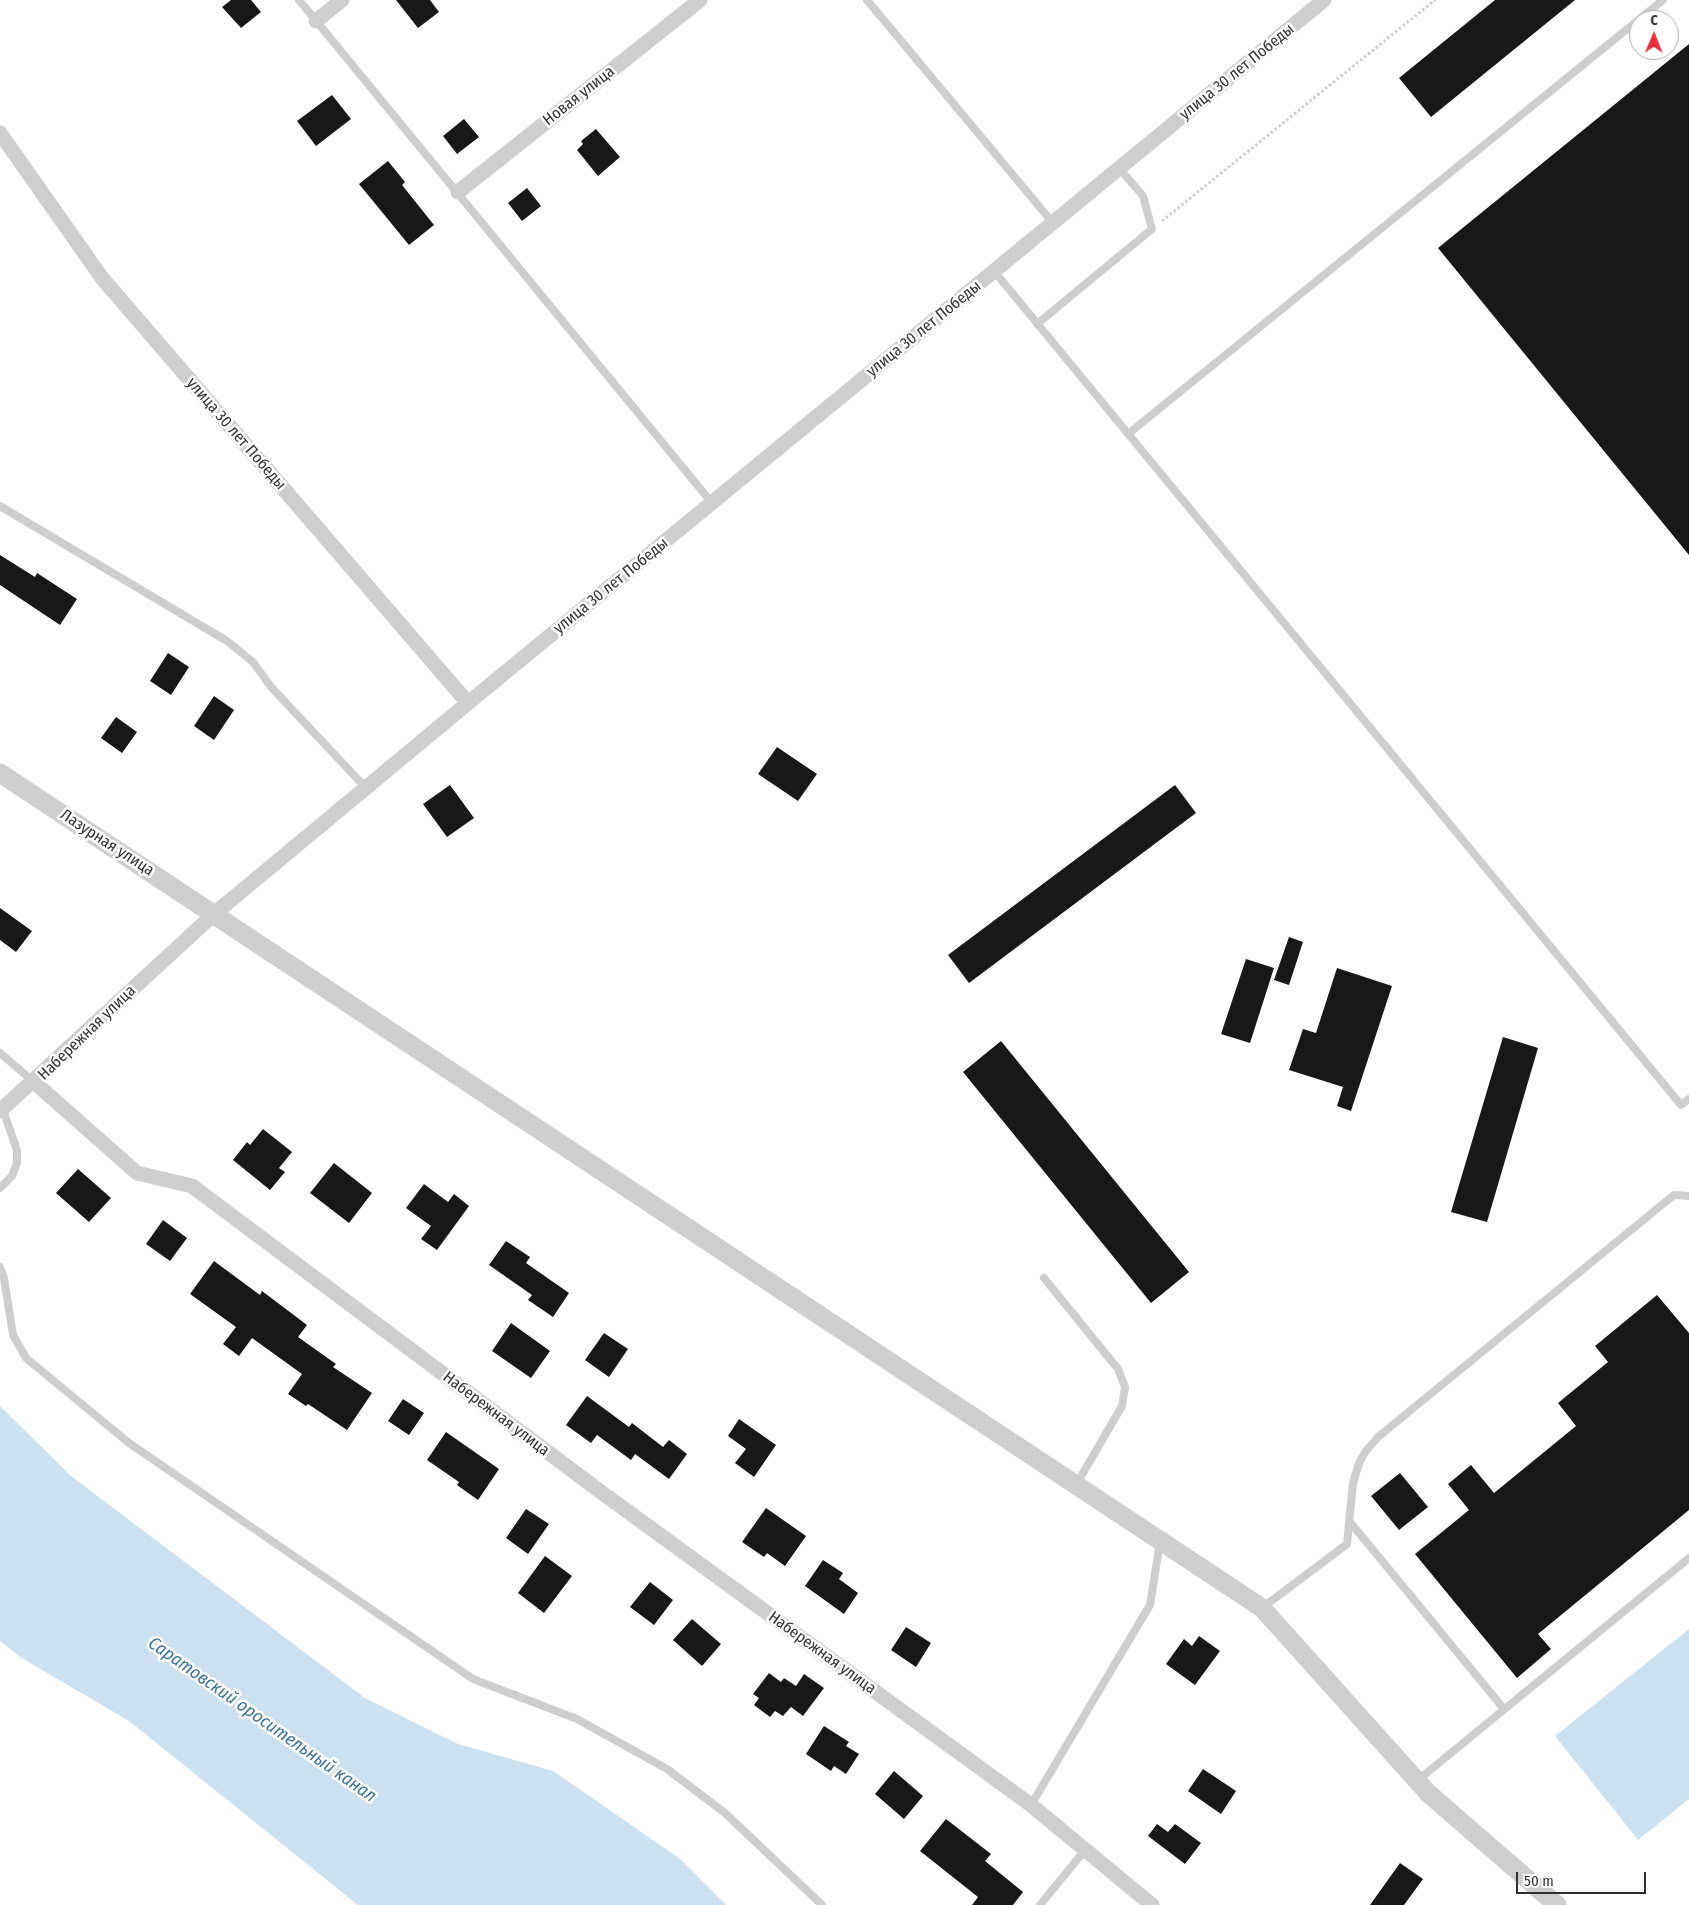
<!DOCTYPE html>
<html>
<head>
<meta charset="utf-8">
<style>
  body { margin:0 }
  #map { position:relative; width:1689px; height:1905px; overflow:hidden; background:#fff; font-family:"Fira Sans Condensed",sans-serif }
  canvas { display:block }
  .north { position:absolute; left:1629px; top:10px; width:50px; height:50px; box-sizing:border-box; background:#fff; border:1px solid #adadad; border-radius:50%; rotate:1deg; font-size:14px; font-weight:700; line-height:20px; text-align:center; color:#313131 }
  .north::after { content:''; display:block; margin:auto; width:18px; height:22px; background:#ee2d3b; clip-path:polygon(50% 0,100% 100%,50% 72%,0 100%) }
  .scale { position:absolute; left:1516px; top:1872px; width:130px; height:22px; box-sizing:border-box; border:2px solid #313131; border-top:0; padding-left:6px; font-size:15px; line-height:18px; white-space:nowrap; color:#313131; -webkit-text-stroke:4px #fff; paint-order:stroke }
</style>
</head>
<body>
<div id="map">
<canvas width="1689" height="1905"></canvas>
<div class="north">С</div>
<div class="scale">50 m</div>
</div>
<script>
const ctx = document.querySelector('canvas').getContext('2d');
ctx.lineJoin = 'round';
function paint(path, color) { ctx.fillStyle = color; ctx.fill(path, 'evenodd'); }
const toPath = rows => new Path2D(rows.map(r => 'M' + r).join(''));
function stroke(path, color, width, dash) { ctx.strokeStyle = color; ctx.lineWidth = width; ctx.lineCap = dash ? 'butt' : 'round'; ctx.setLineDash(dash || []); ctx.stroke(path); }
function drawText(font, color, halo, rows, align = 'center') {
  ctx.font = font + ' "Fira Sans Condensed",sans-serif'; ctx.lineWidth = 5; ctx.setLineDash([]); ctx.textBaseline = 'middle'; ctx.strokeStyle = halo; ctx.fillStyle = color; for (const [text, x, y, turn = 0] of rows) {
    ctx.save(); ctx.translate(x, y); ctx.rotate((+turn || 0) * Math.PI / 180); ctx.textAlign = isNaN(turn) ? turn : align; if (halo) ctx.strokeText(text, 0, 0); ctx.fillText(text, 0, 0); ctx.restore();
  }
}
paint(toPath([
  [0,1406,71,1476,365,1698,458,1744,553,1771,679,1858,726,1905,358,1905,129,1721,20,1657,0,1641],
  [1689,1629,1689,1799,1638,1840,1555,1736]
]), '#cbe1ef');
paint(toPath([
  [231,0,251,0,261,12,241,28,222,7],
  [396,0,430,0,439,12,418,28],
  [1495,0,1575,0,1431,117,1399,78],
  [1689,44,1689,555,1438,248],
  [332,95,351,119,316,146,297,121],
  [464,119,479,137,457,154,443,136],
  [596,129,620,157,598,176,577,150,583,144,581,141],
  [388,161,405,182,402,185,434,225,409,245,359,184],
  [527,188,541,206,522,221,508,203],
  [0,555,35,577,37,573,77,599,60,625,0,585],
  [168,653,189,667,171,695,150,681],
  [214,696,234,710,214,740,194,726],
  [116,717,137,732,122,753,101,738],
  [777,747,817,774,798,801,758,774],
  [450,785,474,818,447,837,423,804],
  [1175,785,1196,813,969,983,948,955],
  [0,908,32,931,16,952,0,940],
  [1289,937,1303,942,1289,985,1274,980],
  [1246,959,1274,968,1250,1043,1221,1034],
  [1337,968,1392,986,1351,1111,1337,1106,1343,1087,1289,1070,1303,1029,1316,1033],
  [1503,1037,1538,1048,1487,1222,1451,1212],
  [1001,1041,1189,1272,1151,1303,963,1072],
  [263,1129,292,1152,279,1168,285,1172,270,1190,233,1160,247,1142,250,1145],
  [334,1163,372,1193,349,1223,310,1193],
  [78,1169,111,1198,89,1222,56,1193],
  [424,1184,448,1202,454,1194,469,1206,437,1250,421,1239,431,1226,406,1208],
  [163,1220,187,1238,170,1261,146,1244],
  [506,1241,530,1257,526,1263,569,1293,553,1317,528,1300,532,1295,489,1265],
  [214,1261,260,1295,262,1291,307,1325,298,1337,336,1364,333,1367,372,1393,347,1430,308,1404,306,1406,288,1394,302,1374,252,1338,239,1356,223,1344,236,1327,190,1294],
  [1657,1295,1689,1333,1689,1510,1538,1634,1551,1649,1517,1678,1415,1554,1469,1510,1448,1484,1471,1465,1494,1493,1576,1426,1558,1403,1608,1362,1595,1346],
  [511,1323,550,1351,531,1378,492,1351],
  [604,1333,628,1349,609,1377,585,1360],
  [587,1396,629,1427,632,1423,663,1447,669,1440,687,1454,669,1479,635,1454,631,1460,597,1435,591,1443,566,1425],
  [403,1399,424,1413,409,1435,388,1421],
  [739,1419,776,1445,754,1477,735,1463,746,1449,728,1436],
  [446,1432,499,1469,478,1500,457,1485,459,1482,427,1460],
  [1400,1473,1428,1507,1399,1530,1371,1496],
  [766,1508,806,1536,785,1566,767,1553,764,1557,742,1542],
  [526,1509,549,1524,528,1554,506,1538],
  [545,1556,572,1576,544,1613,518,1593],
  [823,1560,843,1573,839,1579,858,1593,844,1614,805,1586],
  [650,1582,673,1600,654,1625,630,1607],
  [692,1619,721,1644,702,1666,673,1640],
  [906,1627,931,1643,916,1667,891,1650],
  [1199,1636,1220,1651,1195,1685,1166,1664,1184,1639,1192,1646],
  [769,1673,781,1682,784,1678,796,1686,804,1674,824,1688,803,1716,791,1707,783,1716,775,1711,770,1717,754,1705,759,1698,753,1694],
  [824,1726,849,1742,846,1746,859,1754,846,1774,834,1766,831,1771,806,1754],
  [1203,1769,1236,1791,1221,1814,1188,1791],
  [894,1771,923,1796,904,1819,875,1794],
  [946,1819,991,1854,985,1861,1023,1892,1013,1905,972,1905,978,1897,920,1851],
  [1157,1824,1168,1832,1175,1824,1201,1843,1185,1864,1148,1836],
  [1400,1863,1423,1879,1404,1905,1370,1905]
]), '#181818');
stroke(toPath([
  [1162,221,1435,0]
]), '#cecece', 3, [2.5, 2.5]);
stroke(toPath([
  [299,0,712,503],
  [867,0,1053,223],
  [994,271,1681,1105,1689,1099],
  [1037,324,1152,229,1143,196,1119,168],
  [1128,434,1663,0],
  [0,506,227,641,253,662,271,687,366,788],
  [0,1053,34,1082],
  [0,1188,12,1176,17,1163,17,1150,3,1110],
  [0,1267,4,1278,13,1335,26,1358,129,1443,473,1679,577,1719,667,1769,725,1813,822,1905],
  [1044,1278,1118,1369,1125,1387,1122,1406,1076,1485],
  [1350,1522,1504,1709],
  [1262,1608,1347,1544,1353,1483,1359,1463,1366,1451,1378,1437,1669,1199,1674,1195,1689,1196],
  [1418,1780,1689,1558],
  [1031,1805,1150,1605,1160,1542],
  [1040,1905,1085,1850]
]), '#cecece', 8);
stroke(toPath([
  [316,21,342,0],
  [0,133,102,278,468,703,1324,0],
  [458,192,700,0],
  [34,1082,137,1173,192,1186,601,1492,1031,1805,1152,1905],
  [0,1111,214,914,468,703]
]), '#cecece', 15);
stroke(toPath([
  [0,773,1262,1608,1428,1793,1557,1905]
]), '#cecece', 19);
drawText('16px', '#313131', '#fff', [
  ["улица 30 лет Победы",1237,72,-39],
  ["Новая улица",579,96,-38],
  ["улица 30 лет Победы",924,329,-39],
  ["улица 30 лет Победы",236,434,49],
  ["улица 30 лет Победы",611,586,-39],
  ["Лазурная улица",107,843,33],
  ["Набережная улица",87,1033,-44],
  ["Набережная улица",496,1414,37],
  ["Набережная улица",822,1653,36]
]);
drawText('italic 18px', '#3a7499', '#fff', [
  ["Саратовский оросительный канал",262,1720,35]
]);
</script>
</body>
</html>
